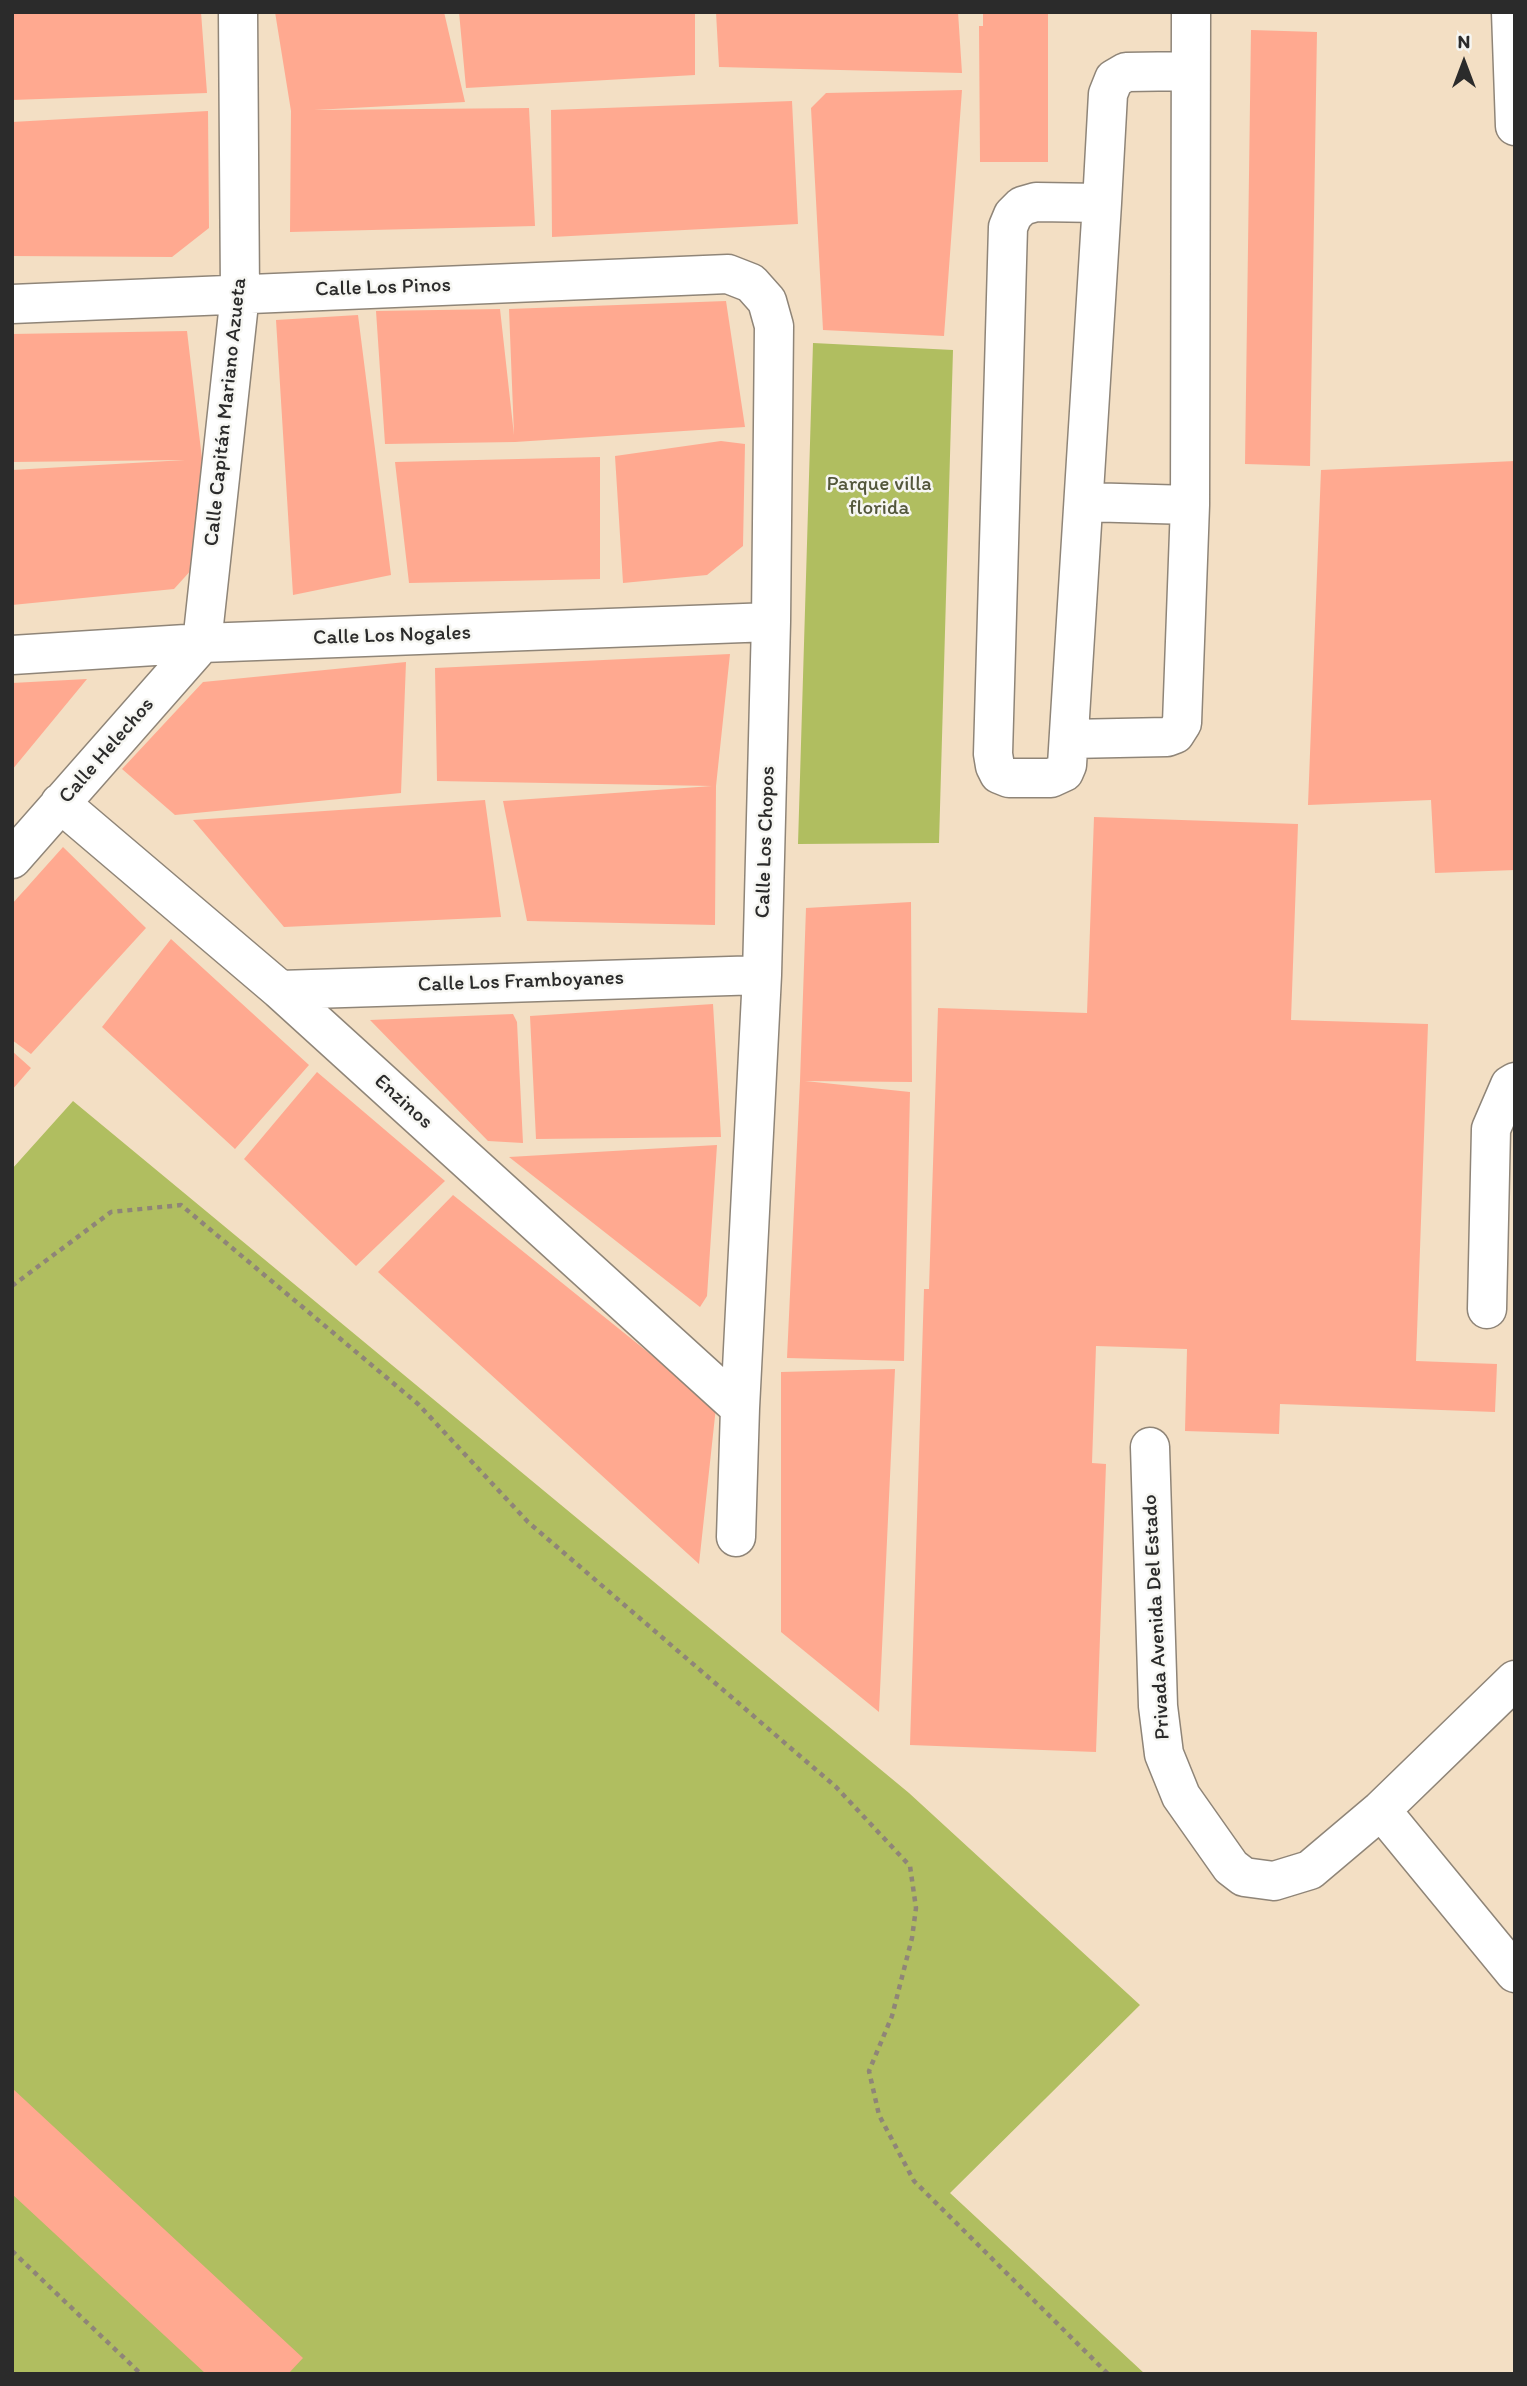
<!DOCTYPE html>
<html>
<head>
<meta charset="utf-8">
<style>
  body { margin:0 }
  #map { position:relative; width:1527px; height:2386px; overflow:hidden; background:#f3dfc4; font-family:Itim,sans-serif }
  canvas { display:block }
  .frame { position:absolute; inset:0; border:14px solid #2b2b2b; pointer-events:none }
  .north { position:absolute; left:1429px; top:28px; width:70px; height:70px; -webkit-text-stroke:5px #f6f6f2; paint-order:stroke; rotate:0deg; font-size:19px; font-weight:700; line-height:28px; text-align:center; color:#2b2b2b }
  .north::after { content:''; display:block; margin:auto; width:24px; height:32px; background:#2b2b2b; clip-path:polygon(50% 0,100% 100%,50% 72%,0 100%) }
</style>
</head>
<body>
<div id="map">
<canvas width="1527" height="2386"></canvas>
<div class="frame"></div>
<div class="north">N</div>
</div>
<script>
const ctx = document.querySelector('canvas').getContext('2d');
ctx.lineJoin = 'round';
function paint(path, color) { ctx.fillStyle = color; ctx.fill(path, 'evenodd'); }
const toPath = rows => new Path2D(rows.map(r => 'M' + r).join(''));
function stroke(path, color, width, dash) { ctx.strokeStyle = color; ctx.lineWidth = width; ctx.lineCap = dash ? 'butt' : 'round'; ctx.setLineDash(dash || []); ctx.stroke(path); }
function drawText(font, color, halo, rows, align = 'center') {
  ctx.font = font + ' Itim,sans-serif'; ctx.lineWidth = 5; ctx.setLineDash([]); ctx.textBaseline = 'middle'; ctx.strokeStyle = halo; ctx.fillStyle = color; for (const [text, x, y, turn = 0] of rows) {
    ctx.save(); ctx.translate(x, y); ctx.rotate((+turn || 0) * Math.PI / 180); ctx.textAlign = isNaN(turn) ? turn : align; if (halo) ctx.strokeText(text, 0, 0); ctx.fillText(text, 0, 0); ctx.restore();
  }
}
paint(toPath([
  [813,343,953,350,939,843,798,844],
  [73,1101,909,1793,1140,2005,950,2193,1145,2374,12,2374,12,1169]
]), '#b0be60');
paint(toPath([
  [12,12,201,12,207,93,12,100],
  [275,12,444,12,465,102,314,110,529,108,535,226,290,232,291,111],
  [459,12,695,12,695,75,466,88],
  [716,12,958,12,962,73,719,67],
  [983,12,1048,12,1048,162,980,162,979,26,983,26],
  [1251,30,1317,32,1310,466,1245,464],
  [962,90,944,336,823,330,811,108,826,93],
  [792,101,798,224,552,237,551,110],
  [208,111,209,228,172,257,12,256,12,122],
  [726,301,745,427,515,442,385,444,376,311,500,309,514,435,509,309],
  [358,315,391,575,293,595,276,320],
  [187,331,202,459,213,458,203,557,174,589,12,605,12,470,185,460,12,462,12,334],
  [721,441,745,444,743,546,707,575,623,583,615,456],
  [600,457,600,579,409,583,395,462],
  [1515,461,1515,870,1435,873,1431,800,1308,805,1321,470],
  [730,654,716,786,715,925,527,921,503,801,712,786,437,781,435,668],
  [406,662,401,793,175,815,122,769,203,682],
  [87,679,12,770,12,683],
  [485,800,501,917,284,927,193,820],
  [1094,817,1298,824,1291,1020,1428,1024,1416,1361,1497,1364,1495,1412,1280,1404,1279,1434,1185,1431,1187,1349,1096,1346,1092,1463,1106,1464,1096,1752,910,1745,924,1289,929,1289,938,1008,1087,1013],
  [63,847,146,928,31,1054,12,1040,12,904],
  [911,902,912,1082,805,1081,910,1092,904,1361,787,1358,800,1081,806,908],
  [171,939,309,1065,235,1149,102,1027],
  [713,1004,721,1137,536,1139,530,1016],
  [513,1014,517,1022,523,1143,488,1141,370,1020],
  [12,1051,31,1068,12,1090],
  [317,1072,445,1181,356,1266,244,1159],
  [717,1145,707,1296,700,1307,509,1157],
  [453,1195,716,1407,699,1564,378,1272],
  [895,1369,879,1712,781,1632,781,1372],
  [12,2088,303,2358,288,2374,206,2374,12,2194]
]), '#ffa990');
const minor = toPath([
  [1511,12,1515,126],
  [1102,203,1036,202,1022,206,1013,215,1008,227,993,754,995,766,999,774,1009,778,1051,778,1064,772,1067,765,1102,203,1108,94,1114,79,1126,72,1190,71],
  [12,304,728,274,751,283,767,301,774,326,771,622,762,975,740,1408,736,1537],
  [1084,502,1190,505],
  [12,655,202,643,771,622],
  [1070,739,1167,737,1175,734,1182,723,1190,505,1191,12],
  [60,803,280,990,740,1408],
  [12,859,202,643,240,294,238,12],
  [280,990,762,975],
  [1487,1309,1491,1129,1510,1085,1515,1082],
  [1150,1447,1158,1706,1164,1754,1181,1796,1231,1867,1244,1877,1274,1881,1310,1870,1381,1810,1515,1680],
  [1381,1810,1515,1973]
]);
stroke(minor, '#8f8578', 41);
stroke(toPath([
  [12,1286,111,1212,181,1205,418,1404,528,1522,836,1787,910,1866,916,1908,912,1938,892,2016,869,2071,879,2115,914,2181,1108,2374],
  [12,2251,141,2374]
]), '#8f8578', 4.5, [5, 5]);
stroke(minor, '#fff', 38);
drawText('21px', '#2b2b2b', '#f6f6f2', [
  ["Calle Los Pinos",383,288,-2],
  ["Calle Capitán Mariano Azueta",226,412,-84],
  ["Calle Los Nogales",392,636,-2],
  ["Calle Helechos",107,751,-49],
  ["Calle Los Chopos",766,842,-88],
  ["Calle Los Framboyanes",521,982,-2],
  ["Enzinos",403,1102,42],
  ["Privada Avenida Del Estado",1157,1617,-93]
]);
drawText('21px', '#53573b', '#f6f6f2', [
  ["Parque villa",879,485],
  ["florida",879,509]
]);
</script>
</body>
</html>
